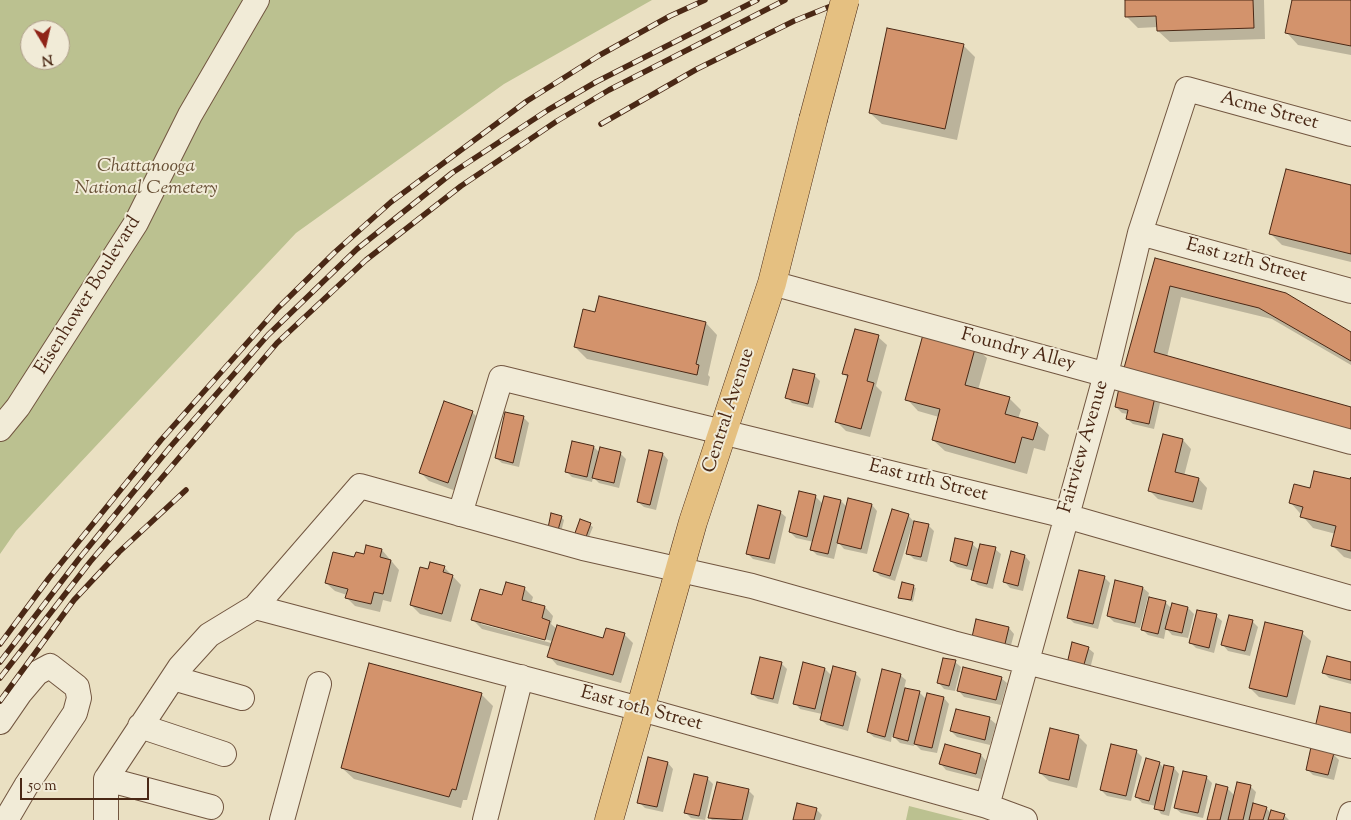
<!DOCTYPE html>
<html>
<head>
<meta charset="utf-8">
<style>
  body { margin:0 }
  #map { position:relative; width:1351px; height:820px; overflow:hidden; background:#eae0c2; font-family:"Sorts Mill Goudy",serif }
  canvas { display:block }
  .north { position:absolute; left:20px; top:20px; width:50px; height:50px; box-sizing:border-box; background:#f1ebd7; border:1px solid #ae9d89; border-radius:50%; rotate:171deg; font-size:14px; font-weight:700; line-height:20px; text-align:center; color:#4a2815 }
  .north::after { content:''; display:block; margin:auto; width:18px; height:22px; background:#8f2418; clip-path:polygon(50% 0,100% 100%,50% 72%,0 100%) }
  .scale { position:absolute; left:20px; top:778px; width:129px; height:22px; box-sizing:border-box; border:2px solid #4a2815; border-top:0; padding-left:6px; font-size:15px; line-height:18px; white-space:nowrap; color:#4a2815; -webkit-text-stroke:4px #f1ebd7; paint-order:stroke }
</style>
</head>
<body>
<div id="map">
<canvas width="1351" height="820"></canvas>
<div class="north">N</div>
<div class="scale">50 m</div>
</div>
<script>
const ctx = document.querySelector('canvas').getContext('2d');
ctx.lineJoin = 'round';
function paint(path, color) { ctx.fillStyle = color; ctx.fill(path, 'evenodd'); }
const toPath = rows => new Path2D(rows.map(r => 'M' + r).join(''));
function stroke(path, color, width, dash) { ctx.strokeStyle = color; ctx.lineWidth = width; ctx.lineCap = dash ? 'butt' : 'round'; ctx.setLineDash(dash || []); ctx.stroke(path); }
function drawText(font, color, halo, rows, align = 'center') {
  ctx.font = font + ' "Sorts Mill Goudy",serif'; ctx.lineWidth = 4; ctx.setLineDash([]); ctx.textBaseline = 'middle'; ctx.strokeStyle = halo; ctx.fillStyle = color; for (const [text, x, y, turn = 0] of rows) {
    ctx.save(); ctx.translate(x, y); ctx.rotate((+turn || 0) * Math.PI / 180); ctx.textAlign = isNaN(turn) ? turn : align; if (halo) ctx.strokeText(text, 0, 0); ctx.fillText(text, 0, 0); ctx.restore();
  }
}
paint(toPath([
  [0,0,652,0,504,84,296,233,16,531,0,554],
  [30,30,60,30,60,60,30,60],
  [909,806,964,820,906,820]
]), '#bbc190');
paint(toPath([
  [1126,0,1264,0,1265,39,1170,42,1158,31,1158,27,1138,28,1126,16],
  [1293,0,1351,0,1351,55,1298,45,1287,33],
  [963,45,975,57,957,140,882,124,870,113],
  [1351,186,1351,262,1282,245,1271,234],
  [1156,259,1351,334,1351,365,1272,319,1181,297,1167,357,1351,408,1137,379],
  [600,298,706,323,717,335,708,375,710,377,708,386,587,359,575,347,596,314],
  [878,337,887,345,876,386,882,392,870,437,846,431,837,422,848,378,844,374],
  [975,347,987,358,978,390,1009,398,1021,410,1018,419,1037,424,1049,435,1045,451,1034,448,1027,474,945,451,933,440,939,417,918,411,907,399],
  [814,375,820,381,813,408,792,403,787,397],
  [1154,398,1160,403,1154,429,1133,424,1127,419,1128,414,1122,413,1116,407],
  [472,412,481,421,456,491,429,481,420,472],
  [524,418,529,423,519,467,502,463,496,458],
  [1183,440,1191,449,1184,476,1199,479,1207,488,1202,510,1158,499,1149,490],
  [594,447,600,453,620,453,626,459,619,488,599,483,593,477,592,482,572,477,566,471],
  [663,454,668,460,656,510,644,507,638,502],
  [1351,481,1351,559,1344,557,1333,546,1336,534,1313,528,1291,503,1311,489],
  [800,493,816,497,823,504,841,501,847,507,849,500,872,505,877,511,867,554,844,549,838,542,834,559,817,555,812,550,814,542,796,538,790,532],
  [780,512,786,517,775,564,753,559,748,554],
  [908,515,914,522,928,525,934,531,927,562,914,559,908,553,915,524,913,523,895,581,880,576,875,571],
  [561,517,564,520,561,532,552,530],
  [581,520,593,527,588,539,576,532],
  [972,544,980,551,995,549,1001,554,993,589,978,585,973,580,975,571,957,567,951,561],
  [382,550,399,570,391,602,383,600,380,612,355,606,347,598,347,595,335,591,326,583,355,558],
  [1025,556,1030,562,1023,591,1010,588,1005,582],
  [444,567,461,585,451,622,420,614,411,605,429,571],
  [1104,577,1110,583,1098,629,1074,623,1069,618],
  [1116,581,1143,588,1149,593,1140,628,1114,622,1108,616],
  [903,583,916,588,913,602,899,597],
  [525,589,533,597,531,604,545,607,553,616,551,624,557,629,604,639,624,634,633,643,621,683,557,665,549,656,551,647,482,629,473,620,503,596],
  [481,622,552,641,551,643,481,624],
  [1165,602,1172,609,1173,605,1188,608,1194,614,1188,638,1172,635,1166,628,1164,639,1148,635,1143,630],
  [1216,616,1222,621,1214,653,1196,648,1191,643],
  [1252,621,1258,627,1250,656,1228,651,1223,645],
  [1009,628,1014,634,1010,649,979,642],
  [1302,633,1311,641,1295,705,1259,697,1250,688],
  [1088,648,1094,653,1089,673,1074,669],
  [955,662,961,667,955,691,944,689,939,683],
  [781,663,787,669,778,704,758,699,752,694],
  [1351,663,1351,684,1329,678,1324,673],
  [825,669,832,676,855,673,861,679,848,731,827,725,821,720,822,714,800,709,795,703],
  [900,675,906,680,904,689,920,693,926,699,944,698,949,704,937,753,921,750,914,743,914,746,900,743,892,735,891,742,874,737,868,732],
  [1001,678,1007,683,1001,705,964,697,959,691],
  [481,694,493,706,467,800,463,800,461,808,354,779,342,768],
  [956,711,990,719,996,724,990,745,957,737,951,731],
  [1050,730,1079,737,1087,745,1077,788,1049,781,1040,773],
  [1136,751,1142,757,1131,801,1107,796,1101,790],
  [1333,754,1339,760,1334,780,1313,775,1307,769],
  [981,755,986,761,981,779,946,770,941,764],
  [668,763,673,769,663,812,645,808,639,802],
  [1159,763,1165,769,1165,766,1174,768,1179,774,1169,816,1161,814,1156,806,1142,803,1137,797],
  [1206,777,1212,783,1203,818,1181,813,1175,808],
  [708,779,713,784,705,820,691,818,686,813],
  [1238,784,1251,787,1256,792,1253,805,1266,808,1271,813,1284,815,1289,820,1209,820,1227,788,1235,796],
  [749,791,754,796,748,820,712,820,710,818],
  [816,809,822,815,820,820,794,820]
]), '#0003');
const building = toPath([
  [1125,0,1253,0,1254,28,1157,31,1156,16,1125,17,1125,0],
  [1292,0,1351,0,1351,46,1285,33,1292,0],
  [887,28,964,44,945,129,869,113,887,28],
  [1286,169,1351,185,1351,254,1269,234,1286,169],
  [1155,258,1286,293,1351,332,1351,361,1259,308,1170,286,1154,352,1351,407,1351,431,1124,368,1155,258],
  [599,296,706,322,696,364,699,365,697,375,574,347,583,309,595,312,599,296],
  [855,329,879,335,867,381,874,383,861,429,835,422,848,375,842,374,855,329],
  [924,331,976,345,965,385,1010,397,1005,414,1038,423,1033,440,1022,437,1015,463,932,440,940,409,905,400,924,331],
  [793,369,815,374,808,404,785,398,793,369],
  [1119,388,1155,397,1149,424,1126,419,1128,410,1115,407,1119,388],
  [444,401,473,411,448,483,419,473,444,401],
  [505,412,524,416,513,463,495,458,505,412],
  [1163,434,1183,439,1175,472,1199,478,1193,502,1148,491,1163,434],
  [572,441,594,446,587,477,565,472,572,441],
  [600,447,621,452,614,483,592,478,600,447],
  [649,450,663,453,650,505,637,502,649,450],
  [1314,471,1350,479,1351,477,1351,551,1331,546,1336,526,1300,517,1303,507,1289,503,1294,484,1310,488,1314,471],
  [799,491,816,495,807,537,789,532,799,491],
  [824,496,841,500,828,554,810,550,824,496],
  [848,498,872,504,861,549,837,543,848,498],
  [758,505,781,511,769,559,746,554,758,505],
  [892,509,909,514,890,576,873,571,892,509],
  [551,513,562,516,558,530,548,528,551,513],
  [580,519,591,523,586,537,575,533,580,519],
  [914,521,929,524,921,557,906,554,914,521],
  [955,538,973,542,967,566,950,561,955,538],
  [980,544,996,547,987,584,971,580,980,544],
  [366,545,382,549,380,557,391,560,383,594,374,592,371,604,345,598,348,589,325,583,333,552,354,557,356,552,364,554,366,545],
  [1011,551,1025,555,1018,586,1003,582,1011,551],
  [430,562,445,566,443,572,453,575,442,614,410,605,420,567,428,569,430,562],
  [1079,570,1105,576,1093,624,1067,618,1079,570],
  [1115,580,1143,587,1135,623,1107,616,1115,580],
  [506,582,525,587,522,600,545,606,542,618,550,621,545,640,471,620,480,589,502,595,506,582],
  [902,582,914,585,911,600,898,598,902,582],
  [1149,597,1166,601,1158,634,1141,630,1149,597],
  [1172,603,1188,607,1182,633,1165,629,1172,603],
  [1197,610,1217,614,1209,648,1189,643,1197,610],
  [1229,615,1253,620,1245,651,1221,645,1229,615],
  [976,619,1009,627,1005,644,972,637,976,619],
  [1265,622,1303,631,1287,697,1249,688,1265,622],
  [557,625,603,638,606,628,625,633,613,675,547,657,557,625],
  [1072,642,1089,647,1083,668,1067,664,1072,642],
  [1327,656,1351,662,1351,680,1322,673,1327,656],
  [760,657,782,662,773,699,751,694,760,657],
  [943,658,956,660,949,686,937,683,943,658],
  [803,662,825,668,815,709,793,704,803,662],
  [369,663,482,693,456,790,452,789,449,797,341,768,369,663],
  [833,666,856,672,843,726,820,720,833,666],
  [963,667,1002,677,996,700,957,691,963,667],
  [882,669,901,674,885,737,867,732,882,669],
  [905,688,920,691,908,741,893,737,905,688],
  [927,693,944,697,932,748,914,744,927,693],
  [1320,706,1351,713,1351,738,1314,732,1320,706],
  [956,709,990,717,985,740,950,731,956,709],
  [1050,728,1079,735,1069,780,1039,773,1050,728],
  [945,744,981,754,976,774,939,764,945,744],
  [1111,744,1137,750,1126,796,1100,790,1111,744],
  [1311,747,1334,753,1328,775,1306,770,1311,747],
  [648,757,668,762,657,807,637,803,648,757],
  [1146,758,1160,762,1149,801,1135,797,1146,758],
  [1164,765,1174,767,1164,811,1154,809,1164,765],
  [1183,771,1207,776,1198,813,1174,808,1183,771],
  [694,774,708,777,699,816,684,813,694,774],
  [717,782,749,789,742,820,708,818,717,782],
  [1237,782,1251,785,1243,820,1228,820,1237,782],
  [1216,784,1228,787,1220,820,1207,820,1216,784],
  [797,803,817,808,814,820,793,820,797,803],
  [1253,803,1267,807,1263,820,1249,820,1253,803],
  [1271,810,1285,814,1283,820,1268,820,1271,810]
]);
paint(building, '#d3936c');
stroke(building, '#4a2815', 1);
const minor = toPath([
  [1140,233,1351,291],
  [772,283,1351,442],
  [0,429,18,407,136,223,190,115,257,0],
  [460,514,501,378,1066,516,1351,598],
  [255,607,659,714,987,806,1025,820],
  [173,678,242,698],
  [0,722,20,693,37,673,50,666,77,687,79,698,75,713,26,786,6,820],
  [140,726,224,754],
  [106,779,211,807],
  [987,806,1106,374,1140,233,1187,89,1351,134],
  [106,820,106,779,180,667,209,635,255,607,360,486,583,548,752,586,953,643,1351,746],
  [282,820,319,684],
  [485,820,521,677],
  [1349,820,1351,814]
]);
const major = toPath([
  [609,820,693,522,772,283,813,120]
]);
stroke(minor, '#725640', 26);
stroke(major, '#4a2815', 29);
stroke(minor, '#f1ebd7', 24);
stroke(major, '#e5c081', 28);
const rail = toPath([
  [601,124,697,69,794,21,846,0],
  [0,644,49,578,161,440,278,308,335,252,391,202,527,101,600,55,670,16,705,0],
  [0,662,78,560,171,446,268,335,357,249,452,173,548,110,596,82,757,0],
  [0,678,90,562,277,343,366,260,461,186,557,121,609,90,785,0],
  [0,701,74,600,119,552,186,490]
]);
stroke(rail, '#4a2815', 5.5);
stroke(rail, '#f1ebd7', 4, [11]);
const majorBridge = toPath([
  [813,120,845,0]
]);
stroke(majorBridge, '#4a2815', 29, []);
stroke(majorBridge, '#e5c081', 28);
drawText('19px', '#4a2815', '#f1ebd7', [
  ["Acme Street",1269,112,15],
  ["East 12th Street",1246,262,15],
  ["Eisenhower Boulevard",89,296,-58],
  ["Foundry Alley",1018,351,15],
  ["Central Avenue",730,411,-72],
  ["Fairview Avenue",1085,447,-74],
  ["East 11th Street",928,482,14],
  ["East 10th Street",641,710,15]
]);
drawText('italic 19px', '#664e34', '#f1ebd7', [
  ["Chattanooga",146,168],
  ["National Cemetery",146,190]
]);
</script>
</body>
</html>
